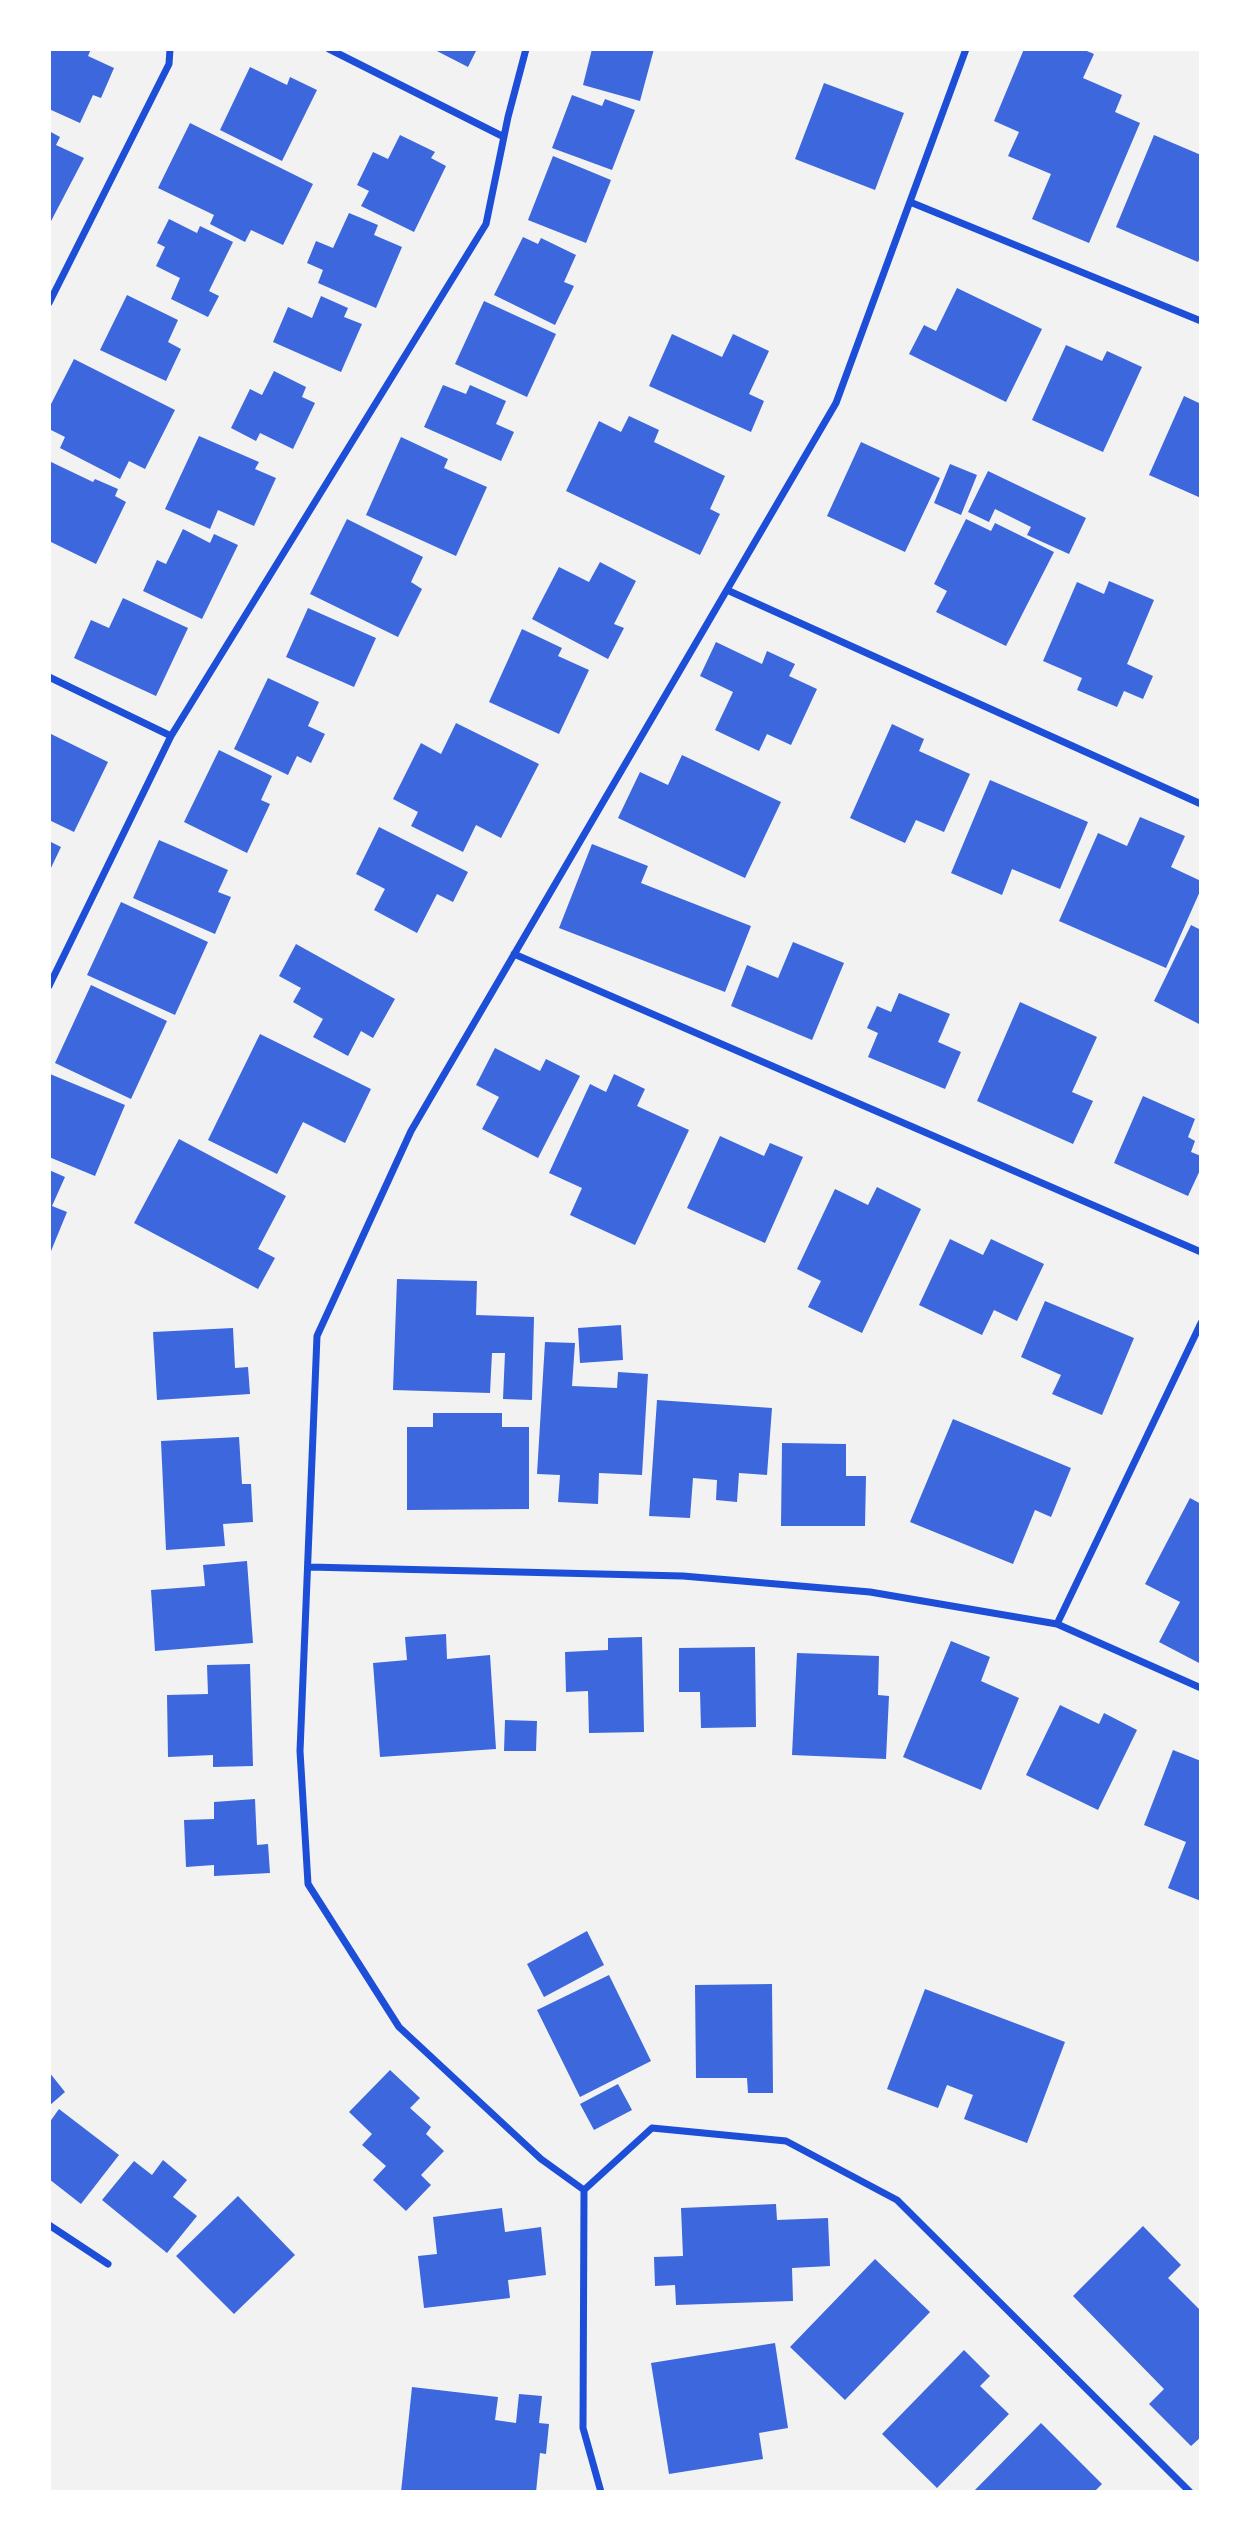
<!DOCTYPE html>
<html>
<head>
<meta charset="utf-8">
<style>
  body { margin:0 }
  #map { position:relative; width:1250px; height:2541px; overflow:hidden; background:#f2f2f2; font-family:Helvetica,sans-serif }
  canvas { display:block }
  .frame { position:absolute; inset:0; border:51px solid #fff; pointer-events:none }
</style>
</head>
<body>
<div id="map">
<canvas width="1250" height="2541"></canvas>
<div class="frame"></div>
</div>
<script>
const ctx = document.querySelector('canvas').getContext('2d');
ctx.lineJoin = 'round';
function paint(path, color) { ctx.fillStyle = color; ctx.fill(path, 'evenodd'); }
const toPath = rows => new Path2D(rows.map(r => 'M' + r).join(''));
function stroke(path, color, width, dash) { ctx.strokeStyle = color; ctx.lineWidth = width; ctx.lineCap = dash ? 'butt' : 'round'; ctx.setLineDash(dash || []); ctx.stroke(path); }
paint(toPath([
  [49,49,91,49,88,56,114,68,101,98,93,95,80,123,49,109],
  [433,49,477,49,468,67],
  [592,49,654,49,640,101,583,85],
  [1024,49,1082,49,1094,54,1083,78,1122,95,1115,112,1140,123,1089,243,1032,219,1051,174,1008,156,1019,132,994,121],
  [250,67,287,85,290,77,317,90,282,161,220,130],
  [824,83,904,113,875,190,795,159],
  [572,95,602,106,605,99,635,110,612,170,552,148],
  [190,123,313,184,283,245,251,230,245,242,210,224,214,215,158,188],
  [49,131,60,137,56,145,84,158,49,225],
  [400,135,435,152,431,158,446,166,414,232,361,206,369,191,357,185,373,152,388,159],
  [1154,135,1201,155,1201,255,1198,262,1116,227],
  [553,156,611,180,586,243,528,220],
  [349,213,378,225,374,235,402,247,376,308,318,283,323,270,307,263,316,241,333,248],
  [169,219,197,233,200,226,233,242,209,291,219,296,208,317,171,299,180,278,156,266,165,247,157,243],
  [523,237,538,244,541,238,576,255,564,282,574,286,555,325,494,295],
  [957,288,1042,329,1006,402,909,354,924,325,936,331],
  [127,295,178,320,168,342,181,349,166,381,100,350],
  [321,296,348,308,344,317,362,324,341,372,273,342,288,307,312,318],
  [484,301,556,334,527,397,455,364],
  [672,334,722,357,733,334,769,351,749,394,764,401,751,432,649,386],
  [1066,345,1102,361,1107,351,1142,367,1103,452,1032,420],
  [74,359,175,410,145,469,129,461,120,479,60,448,65,437,49,429,49,408],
  [274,371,306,387,302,397,315,403,293,449,260,433,256,441,231,428,250,389,262,395],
  [443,385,466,394,470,385,506,401,496,424,514,432,501,461,424,427],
  [1184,396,1201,404,1201,498,1149,475],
  [629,416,659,430,654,442,725,476,710,509,720,514,700,555,566,491,599,421,621,432],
  [199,436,259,462,255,469,276,478,254,526,218,510,210,529,165,509],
  [401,437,448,459,444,468,487,487,456,556,366,515],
  [861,442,940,478,905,552,827,516],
  [49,461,93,482,95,479,118,489,115,496,126,502,96,564,49,541],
  [950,464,977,475,961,515,934,503],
  [988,471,1086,518,1069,554,1027,535,1031,527,995,509,989,522,968,512],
  [347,519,423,557,411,582,422,589,398,637,310,594],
  [966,519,991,531,995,523,1054,552,1006,646,936,612,947,591,934,584],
  [183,529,210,543,214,534,238,545,202,619,143,591,157,560,166,564],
  [600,562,636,581,614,624,624,628,608,659,532,619,559,567,589,582],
  [1109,581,1154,600,1127,664,1153,676,1143,699,1124,691,1117,707,1077,690,1082,678,1043,661,1077,582,1104,594],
  [123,598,188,628,156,696,74,658,91,620,109,628],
  [308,608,376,638,354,687,286,657],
  [522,629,562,648,558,656,589,670,559,734,489,702],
  [716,642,762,664,767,651,795,664,789,676,817,689,791,745,767,734,759,751,715,730,733,692,700,676],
  [268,678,319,702,308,726,325,734,311,763,297,756,288,775,234,749],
  [456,723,539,764,501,838,476,825,463,852,411,826,418,812,393,799,421,743,441,754],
  [892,724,924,739,919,751,970,774,944,832,916,820,905,843,850,818],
  [49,733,108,762,74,832,49,820],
  [219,750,272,776,261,800,270,804,247,853,184,822],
  [682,755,781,802,745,878,618,818,640,772,668,785],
  [990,780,1088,822,1060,889,1012,869,1002,895,951,873],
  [1140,817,1185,836,1171,867,1201,881,1201,889,1166,968,1059,921,1098,833,1127,846],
  [379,827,468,872,453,902,437,894,417,933,374,910,385,889,356,874],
  [159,840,228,870,218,892,231,897,215,934,133,898],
  [49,841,61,847,49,872],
  [592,844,648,866,641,883,751,926,725,992,559,928],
  [121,902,208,942,175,1015,87,975],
  [1191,925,1201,930,1201,1025,1154,1001],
  [793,942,844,963,812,1040,731,1006,747,965,778,978],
  [296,944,395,999,373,1038,361,1031,348,1056,313,1037,323,1019,293,1002,301,988,279,976],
  [91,985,167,1021,131,1099,55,1063],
  [899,993,950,1014,938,1042,961,1052,945,1089,868,1057,878,1033,867,1028,877,1006,891,1012],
  [1020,1002,1097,1037,1072,1092,1093,1101,1073,1144,977,1101],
  [260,1034,371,1089,345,1143,303,1122,277,1174,208,1140],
  [495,1048,540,1071,546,1059,580,1076,538,1158,482,1129,499,1097,476,1085],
  [50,1074,125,1105,95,1176,49,1157],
  [614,1074,645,1089,637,1106,689,1130,635,1245,570,1215,582,1188,549,1173,590,1084,606,1092],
  [1143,1096,1195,1119,1188,1137,1195,1141,1191,1152,1201,1156,1201,1168,1188,1196,1114,1163],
  [720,1136,764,1156,770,1143,803,1157,765,1243,687,1208],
  [179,1139,286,1196,258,1249,275,1258,258,1289,134,1223],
  [49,1170,65,1177,52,1206,67,1212,49,1256],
  [877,1187,921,1209,862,1333,808,1307,821,1281,797,1269,835,1189,868,1205],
  [950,1239,983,1255,991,1239,1044,1264,1017,1321,994,1310,982,1335,919,1305],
  [397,1279,477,1281,476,1315,534,1317,532,1400,503,1399,505,1353,492,1353,490,1393,393,1390],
  [1045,1301,1134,1338,1102,1415,1052,1394,1061,1375,1021,1357],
  [621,1325,623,1360,580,1363,578,1328],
  [233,1328,235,1368,248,1367,250,1394,157,1400,153,1332],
  [545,1342,575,1343,572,1386,617,1388,618,1372,648,1374,642,1475,599,1473,598,1504,558,1502,560,1475,537,1474],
  [657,1400,772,1408,767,1475,739,1473,737,1502,716,1500,717,1480,693,1478,690,1518,649,1516],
  [433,1413,502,1413,502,1427,529,1427,529,1509,407,1510,407,1427,433,1427],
  [953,1419,1071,1468,1051,1517,1035,1510,1013,1564,910,1522],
  [239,1437,242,1484,251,1484,253,1522,223,1524,225,1546,166,1550,161,1441],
  [782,1443,846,1444,846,1476,866,1476,865,1526,781,1526],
  [1190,1498,1201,1504,1201,1664,1159,1642,1180,1602,1145,1584],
  [247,1561,253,1643,155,1651,151,1590,205,1586,203,1565],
  [446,1634,447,1659,490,1655,496,1749,380,1757,373,1663,407,1660,405,1637],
  [642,1637,644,1732,589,1733,588,1691,566,1692,565,1652,608,1650,608,1638],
  [951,1641,990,1657,981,1681,1019,1698,981,1790,903,1757],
  [755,1647,756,1727,701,1728,700,1692,679,1692,679,1648],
  [797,1653,879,1656,878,1695,889,1696,886,1759,792,1755],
  [250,1664,253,1766,213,1767,213,1755,168,1757,167,1695,208,1694,207,1665],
  [1060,1705,1099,1724,1104,1713,1137,1730,1098,1810,1026,1775],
  [505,1720,537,1721,536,1751,504,1751],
  [1173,1750,1201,1761,1201,1901,1168,1888,1186,1842,1144,1825],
  [255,1799,257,1845,268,1844,270,1873,214,1876,214,1865,186,1867,184,1820,214,1819,214,1802],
  [587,1931,604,1965,544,1997,527,1964],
  [609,1975,651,2061,580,2097,537,2010],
  [772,1984,773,2093,748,2093,747,2078,696,2078,695,1985],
  [925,1989,1065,2042,1027,2143,964,2119,973,2095,947,2085,938,2108,887,2089],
  [390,2070,420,2098,410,2108,431,2127,426,2134,444,2151,421,2175,431,2185,406,2211,373,2180,386,2166,362,2145,372,2134,349,2112],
  [49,2072,65,2092,49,2106],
  [618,2084,632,2110,594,2130,580,2104],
  [59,2109,119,2155,81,2204,49,2179,49,2123],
  [163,2160,187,2180,173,2197,197,2216,167,2253,102,2200,134,2161,152,2175],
  [238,2196,295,2255,234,2314,176,2256],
  [776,2204,777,2220,828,2218,830,2266,792,2268,793,2301,676,2305,675,2285,655,2286,654,2257,683,2256,681,2208],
  [502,2208,505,2232,541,2227,546,2275,508,2280,510,2298,424,2308,418,2256,437,2254,433,2217],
  [1143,2226,1181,2265,1168,2278,1201,2311,1201,2437,1191,2446,1149,2404,1164,2389,1073,2296],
  [875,2259,930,2312,845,2400,790,2347],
  [775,2343,788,2428,759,2433,763,2459,669,2474,651,2363],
  [964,2350,990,2376,980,2386,1009,2414,937,2488,882,2434],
  [412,2387,498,2397,495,2420,516,2423,519,2394,542,2396,539,2423,549,2424,546,2454,540,2453,536,2492,446,2490,446,2492,401,2492],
  [1041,2423,1102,2484,1094,2492,973,2492]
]), '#3d67dc');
stroke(toPath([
  [329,49,504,137],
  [910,202,1201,321],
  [49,303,169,64,170,49],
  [727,590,1201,804],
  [49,677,171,736],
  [514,954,1201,1252],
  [49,986,171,736,486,224,508,117,526,49],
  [309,1567,683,1576,870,1592,1057,1624,1201,1688],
  [1057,1624,1201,1323],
  [584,2190,652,2128,786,2141,897,2200,1190,2492],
  [49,2225,108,2264],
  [601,2492,583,2428,584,2190,541,2159,399,2027,308,1884,300,1751,317,1336,411,1131,836,403,966,49]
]), '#1d4ed8', 7);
</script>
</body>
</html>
